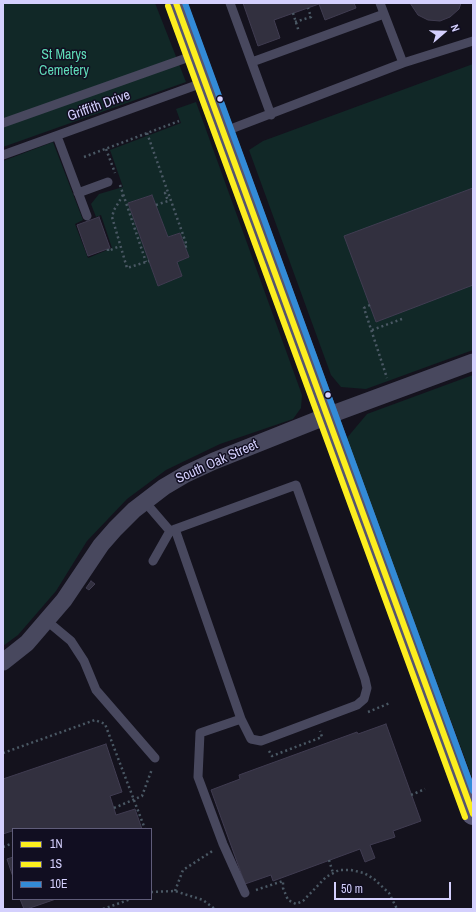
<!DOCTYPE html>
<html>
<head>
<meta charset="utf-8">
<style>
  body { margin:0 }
  #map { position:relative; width:476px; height:912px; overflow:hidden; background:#14121d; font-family:"Archivo Narrow",sans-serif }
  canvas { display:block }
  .frame { position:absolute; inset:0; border:4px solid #d4d0fd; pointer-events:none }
  .legend { position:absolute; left:12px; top:828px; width:140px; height:72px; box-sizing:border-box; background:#110e21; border:1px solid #5f5c79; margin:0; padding:5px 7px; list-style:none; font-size:12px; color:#d4d0fd }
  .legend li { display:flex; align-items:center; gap:8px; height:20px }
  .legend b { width:20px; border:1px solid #5f5c79 }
  .north { position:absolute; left:424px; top:12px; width:40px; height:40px; -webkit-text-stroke:3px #110e21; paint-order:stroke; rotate:70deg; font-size:11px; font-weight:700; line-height:16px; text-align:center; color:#d4d0fd }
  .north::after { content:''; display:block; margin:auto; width:14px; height:18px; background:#d4d0fd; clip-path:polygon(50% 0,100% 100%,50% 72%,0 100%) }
  .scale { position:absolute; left:334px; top:882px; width:117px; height:18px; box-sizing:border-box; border:2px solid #d4d0fd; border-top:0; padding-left:5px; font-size:12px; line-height:14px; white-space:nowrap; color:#d4d0fd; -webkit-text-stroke:3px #110e21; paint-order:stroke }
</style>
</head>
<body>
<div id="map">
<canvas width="476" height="912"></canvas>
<div class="frame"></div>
<ul class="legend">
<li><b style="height:5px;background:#fcee1f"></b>1N</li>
<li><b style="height:5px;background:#fcee1f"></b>1S</li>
<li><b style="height:5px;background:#338bd7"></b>10E</li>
</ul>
<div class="north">N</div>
<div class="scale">50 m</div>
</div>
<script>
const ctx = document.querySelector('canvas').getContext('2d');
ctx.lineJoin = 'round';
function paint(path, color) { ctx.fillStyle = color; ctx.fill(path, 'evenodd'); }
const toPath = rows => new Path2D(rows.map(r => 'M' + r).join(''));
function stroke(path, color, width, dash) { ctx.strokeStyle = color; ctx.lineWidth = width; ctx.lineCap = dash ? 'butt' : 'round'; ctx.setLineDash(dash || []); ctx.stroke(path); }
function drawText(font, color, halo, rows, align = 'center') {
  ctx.font = font + ' "Archivo Narrow",sans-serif'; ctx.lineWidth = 3; ctx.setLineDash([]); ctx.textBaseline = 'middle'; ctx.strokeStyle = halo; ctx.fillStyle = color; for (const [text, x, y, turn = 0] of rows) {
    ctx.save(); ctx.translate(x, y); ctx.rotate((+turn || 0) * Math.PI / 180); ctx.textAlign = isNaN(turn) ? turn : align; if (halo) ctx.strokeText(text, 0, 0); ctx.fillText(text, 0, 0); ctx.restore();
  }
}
paint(toPath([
  [3,3,155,3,186,82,3,147],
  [473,64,473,350,366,389,341,387,331,375,249,150,263,141],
  [196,102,302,395,301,408,293,419,220,444,166,470,127,499,87,541,56,591,18,635,3,646,3,161,53,142,83,220,75,224,88,258,112,248,101,215,96,217,91,204,99,194,123,187,110,150,181,123,176,109],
  [152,195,168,237,180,233,189,257,177,262,182,276,158,286,128,203],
  [473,375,473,780,346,439,367,414]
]), '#112827');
const building = toPath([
  [243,3,354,3,356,8,325,20,319,4,274,20,280,38,258,46,243,3],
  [410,3,461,3,459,9,450,17,440,21,428,20,418,15,410,3],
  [473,188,473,285,376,322,344,236,473,188],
  [152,195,168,237,180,233,189,257,177,262,182,276,158,286,128,203,152,195],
  [99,217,110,248,88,256,77,225,99,217],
  [91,581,95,584,89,590,86,588,91,581],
  [386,724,421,821,393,831,395,837,370,845,375,858,365,862,360,849,273,881,271,875,245,884,211,790,240,779,239,775,357,732,358,734,386,724],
  [106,744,122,792,110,796,116,815,135,809,142,829,13,829,13,833,12,831,3,834,3,779,106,744],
  [13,857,13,877,7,859,13,857],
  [20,899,56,899,27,909,24,909,20,899]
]);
paint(building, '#32303f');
stroke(building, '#403c51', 1);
stroke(toPath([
  [293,13,299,32],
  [295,22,311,17,308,8],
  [147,133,187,246,185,247],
  [106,149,115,173],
  [84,157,179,121],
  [120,185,146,262],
  [123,195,114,210,112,217,127,268,149,261],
  [156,205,168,201,165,193,168,192],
  [108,249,108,251,120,246],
  [370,305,364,308,387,378],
  [372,330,402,319],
  [368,712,390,703],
  [269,751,272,756,322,737,320,731],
  [3,753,95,720,105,724,145,829],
  [411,795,425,789],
  [114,808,142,796,152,769],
  [3,847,13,843],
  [329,860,333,873],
  [256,890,283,881,283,888,288,900,296,904,303,901,326,877,339,870,351,870,364,873,374,879,389,893,397,909],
  [175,891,183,870,214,850],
  [151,892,175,891,203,900,215,909],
  [103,909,131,899]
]), '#4a5864', 2.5, [2, 3]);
stroke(toPath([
  [230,3,271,115],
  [380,3,403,63],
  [252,62,384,14],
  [3,123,195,55],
  [223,132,403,63,473,41],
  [57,136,87,216],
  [3,155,205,82],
  [78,193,108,182],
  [145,502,170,531],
  [175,529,241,719],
  [153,561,170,531,296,485,365,679,367,688,364,699,357,705,261,741,251,739,241,719,200,733,198,777,223,844,245,893],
  [47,621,71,641,84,661,96,690,155,758]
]), '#48485e', 9);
stroke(toPath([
  [3,662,27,643,64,600,101,545,115,529,134,510,164,487,186,474,214,461,327,416,473,362]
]), '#48485e', 17);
stroke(toPath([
  [176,3,473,814]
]), '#555470', 22);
stroke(toPath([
  [176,3,473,814]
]), '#fcee1f', 6);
stroke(toPath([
  [168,6,465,817]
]), '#fcee1f', 6);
stroke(toPath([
  [185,3,473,791]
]), '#338bd7', 6);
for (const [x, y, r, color] of [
  [220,99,3.5,"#d4d0fd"],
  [328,395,3.5,"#d4d0fd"]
]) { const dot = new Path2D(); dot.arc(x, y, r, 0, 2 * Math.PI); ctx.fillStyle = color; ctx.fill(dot); stroke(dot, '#110e21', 1.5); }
drawText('14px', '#5fdbb8', '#110e21', [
  ["St Marys",64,55],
  ["Cemetery",64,71]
]);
drawText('14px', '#d4d0fd', '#110e21', [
  ["Griffith Drive",99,106,-20],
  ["South Oak Street",217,462,-24]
]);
</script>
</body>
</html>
